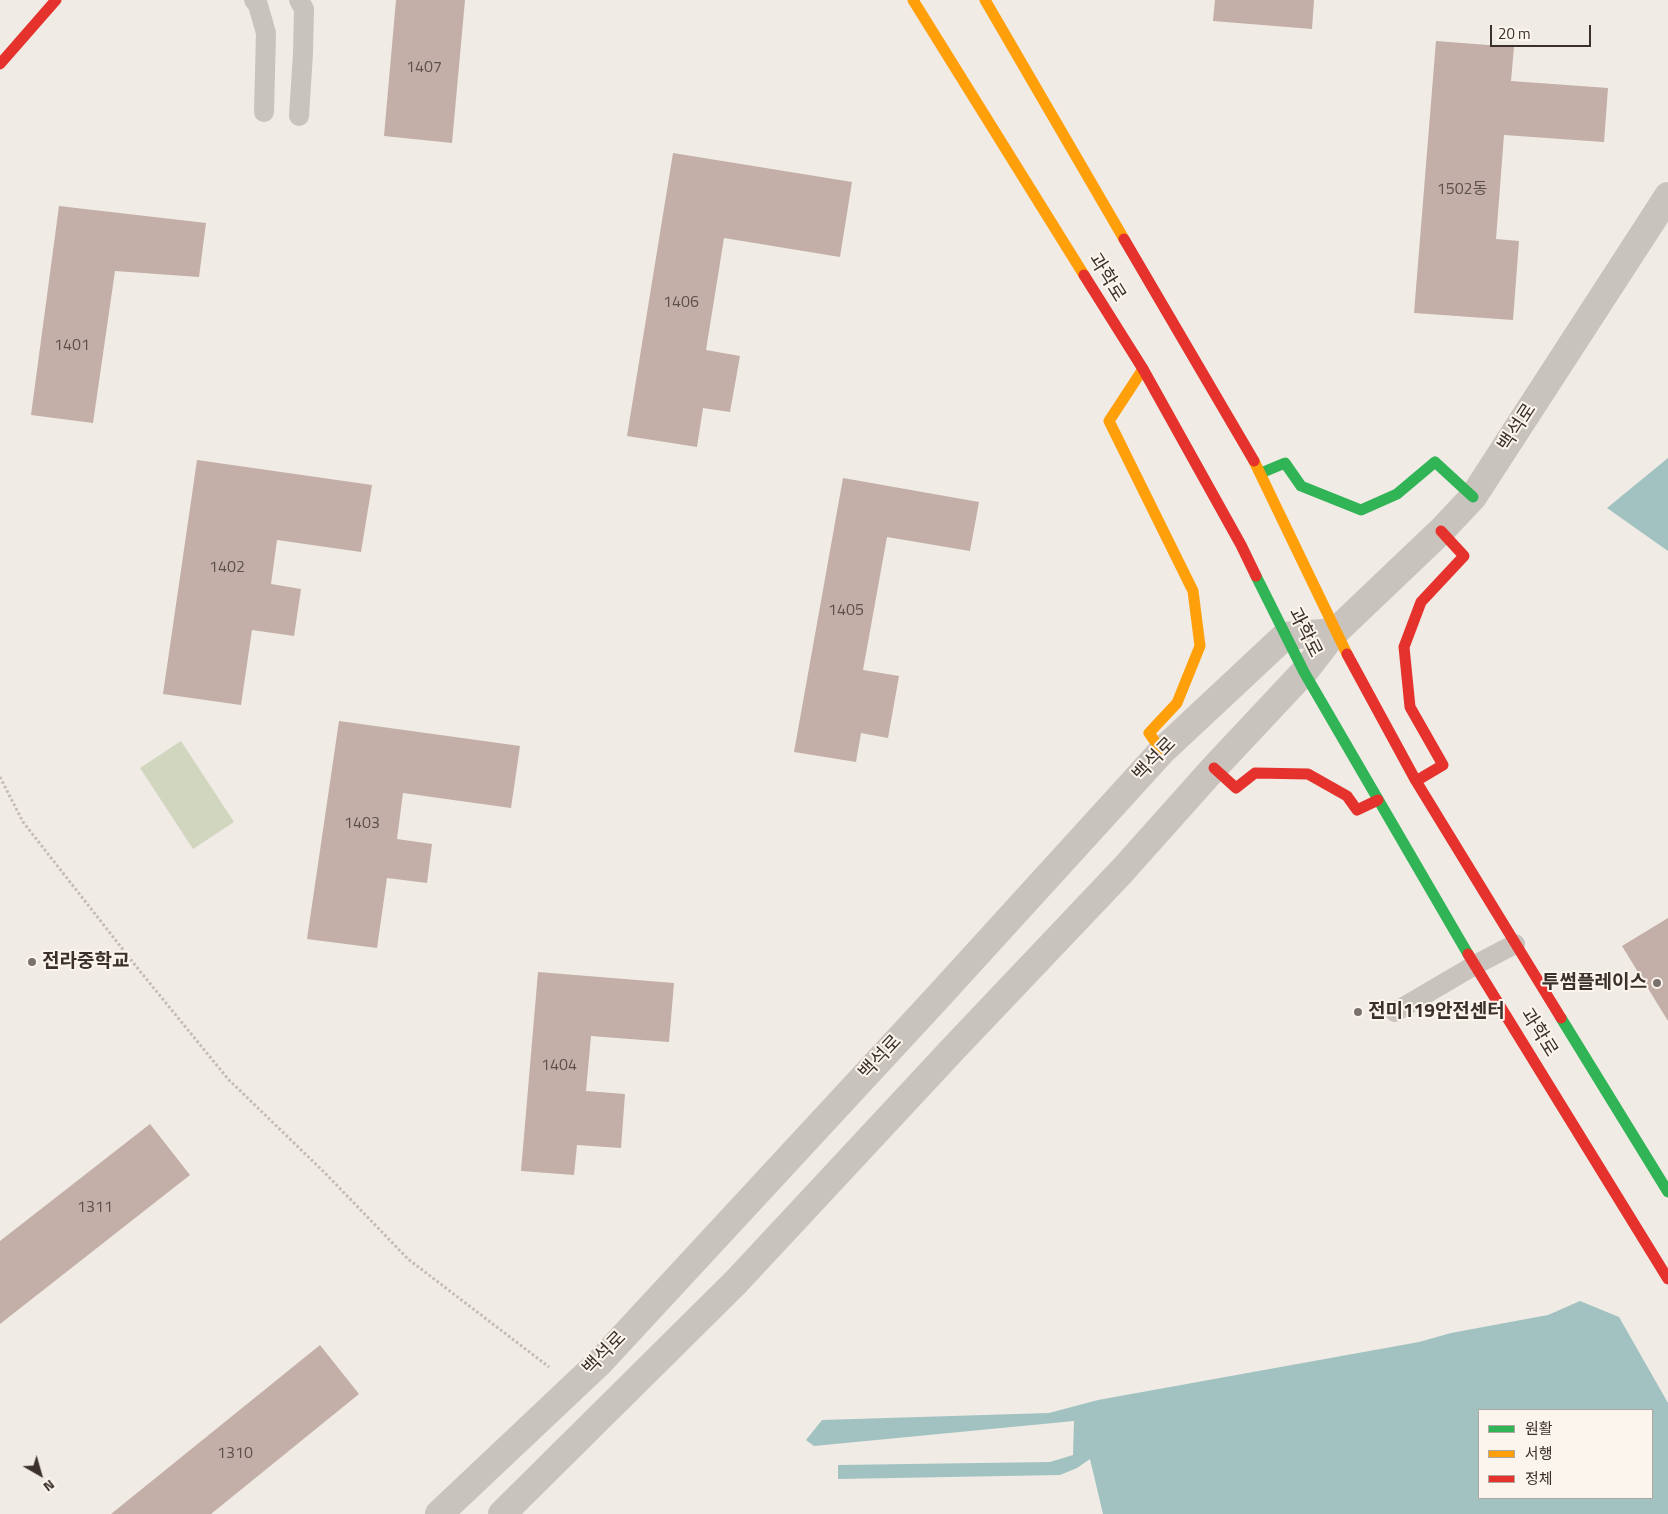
<!DOCTYPE html>
<html>
<head>
<meta charset="utf-8">
<style>
  body { margin:0 }
  #map { position:relative; width:1668px; height:1514px; overflow:hidden; background:#f0ebe5; font-family:"Titillium Web","Noto Sans KR",sans-serif }
  canvas { display:block }
  .legend { position:absolute; left:1478px; top:1409px; width:175px; height:90px; box-sizing:border-box; background:#fbf5ee; border:1px solid #aea6a0; margin:0; padding:6px 9px; list-style:none; font-size:15px; color:#3b302b }
  .legend li { display:flex; align-items:center; gap:10px; height:25px }
  .legend b { width:25px; border:1px solid #aea6a0 }
  .north { position:absolute; left:15px; top:1449px; width:50px; height:50px; -webkit-text-stroke:4px #fbf5ee; paint-order:stroke; rotate:142deg; font-size:14px; font-weight:700; line-height:20px; text-align:center; color:#3b302b }
  .north::after { content:''; display:block; margin:auto; width:18px; height:22px; background:#3b302b; clip-path:polygon(50% 0,100% 100%,50% 72%,0 100%) }
  .scale { position:absolute; left:1490px; top:25px; width:101px; height:22px; box-sizing:border-box; border:2px solid #3b302b; border-top:0; padding-left:6px; font-size:15px; line-height:18px; white-space:nowrap; color:#3b302b; -webkit-text-stroke:4px #fbf5ee; paint-order:stroke }
</style>
</head>
<body>
<div id="map">
<canvas width="1668" height="1514"></canvas>
<ul class="legend">
<li><b style="height:6px;background:#30b455"></b>원활</li>
<li><b style="height:6px;background:#ff9f0a"></b>서행</li>
<li><b style="height:6px;background:#e5322d"></b>정체</li>
</ul>
<div class="north">N</div>
<div class="scale">20 m</div>
</div>
<script>
const ctx = document.querySelector('canvas').getContext('2d');
ctx.lineJoin = 'round';
function paint(path, color) { ctx.fillStyle = color; ctx.fill(path, 'evenodd'); }
const toPath = rows => new Path2D(rows.map(r => 'M' + r).join(''));
function stroke(path, color, width, dash) { ctx.strokeStyle = color; ctx.lineWidth = width; ctx.lineCap = dash ? 'butt' : 'round'; ctx.setLineDash(dash || []); ctx.stroke(path); }
function drawText(font, color, halo, rows, align = 'center') {
  ctx.font = font + ' "Titillium Web","Noto Sans KR",sans-serif'; ctx.lineWidth = 4; ctx.setLineDash([]); ctx.textBaseline = 'middle'; ctx.strokeStyle = halo; ctx.fillStyle = color; for (const [text, x, y, turn = 0] of rows) {
    ctx.save(); ctx.translate(x, y); ctx.rotate((+turn || 0) * Math.PI / 180); ctx.textAlign = isNaN(turn) ? turn : align; if (halo) ctx.strokeText(text, 0, 0); ctx.fillText(text, 0, 0); ctx.restore();
  }
}
paint(toPath([
  [181,741,234,822,193,849,140,768]
]), '#d1d6bf');
paint(toPath([
  [1668,458,1668,551,1607,508],
  [1580,1301,1619,1317,1668,1403,1668,1514,1103,1514,1090,1459,1077,1468,1060,1475,838,1479,838,1465,1050,1462,1073,1455,1074,1421,814,1446,806,1440,822,1420,1049,1413,1098,1400,1419,1342,1451,1333,1548,1315],
  [1652,1410,1652,1498,1479,1498,1479,1410]
]), '#a1c2c1');
paint(toPath([
  [396,0,465,0,452,143,384,136],
  [1215,0,1314,0,1312,29,1213,21],
  [1436,41,1514,47,1511,81,1608,88,1604,142,1504,135,1496,239,1519,241,1513,320,1414,313],
  [673,153,852,182,840,257,724,238,706,350,740,356,730,412,703,408,697,447,627,436],
  [59,206,206,223,199,277,115,271,93,423,31,415],
  [197,460,372,485,361,552,277,540,271,584,301,589,294,636,252,630,241,705,163,694],
  [843,478,979,502,970,551,887,537,863,670,899,676,888,738,861,733,856,762,794,752],
  [339,721,520,746,511,808,403,793,397,839,432,844,427,883,387,878,377,948,307,939],
  [1668,918,1668,1021,1622,946],
  [538,972,674,983,669,1042,591,1036,586,1091,625,1094,621,1148,577,1145,574,1175,521,1171],
  [150,1124,190,1175,0,1324,0,1241],
  [320,1345,359,1394,211,1514,111,1514]
]), '#c3afa7');
stroke(toPath([
  [0,777,23,822,139,970,228,1079,325,1173,408,1259,549,1367]
]), '#c2bbb6', 3, [2.5, 2.5]);
stroke(toPath([
  [254,0,258,5,266,33,264,112],
  [299,116,303,53,304,9,299,0],
  [1395,1012,1475,965,1515,944]
]), '#c9c3be', 20);
stroke(toPath([
  [439,1514,600,1362,937,998,1162,751,1285,636,1335,632],
  [502,1514,736,1282,954,1048,1122,871,1214,768,1304,672,1335,632,1441,531,1473,497,1668,196]
]), '#c9c3be', 28);
stroke(toPath([
  [1261,473,1285,463,1301,486,1361,510,1397,494,1435,462,1473,497],
  [1256,576,1304,672,1468,954],
  [1561,1018,1668,1192]
]), '#30b455', 11);
stroke(toPath([
  [913,0,1084,275],
  [985,0,1124,239],
  [1143,369,1109,421,1193,591,1200,646,1177,703,1149,733,1162,751],
  [1254,461,1347,654]
]), '#ff9f0a', 11);
stroke(toPath([
  [0,64,56,0],
  [1124,239,1254,461],
  [1084,275,1143,369,1241,545,1256,576],
  [1347,654,1416,781,1561,1018],
  [1214,768,1236,788,1255,773,1308,774,1347,796,1357,810,1378,800],
  [1416,781,1443,765,1410,707,1404,647,1421,602,1464,556,1441,531],
  [1468,954,1668,1279]
]), '#e5322d', 11);
for (const [x, y, r, color] of [
  [32,962,5,"#7a716c"],
  [1657,983,5,"#7a716c"],
  [1358,1012,5,"#7a716c"]
]) { const dot = new Path2D(); dot.arc(x, y, r, 0, 2 * Math.PI); ctx.fillStyle = color; ctx.fill(dot); stroke(dot, '#fbf5ee', 2); }
drawText('16px', '#5d504a', null, [
  ["1407",424,68],
  ["1502동",1462,190],
  ["1406",681,303],
  ["1401",72,346],
  ["1402",227,568],
  ["1405",846,611],
  ["1403",362,824],
  ["1404",559,1066],
  ["1311",95,1208],
  ["1310",235,1454]
]);
drawText('19px', '#3b302b', '#fbf5ee', [
  ["과학로",1106,278,58],
  ["백석로",1518,428,-57],
  ["과학로",1304,633,63],
  ["백석로",1155,760,-46],
  ["과학로",1538,1033,58],
  ["백석로",881,1058,-47],
  ["백석로",605,1354,-46]
]);
drawText('bold 19px', '#3b302b', '#fbf5ee', [
  ["전라중학교",42,962],
  ["투썸플레이스",1647,983,"right"],
  ["전미119안전센터",1368,1012]
], 'left');
</script>
</body>
</html>
